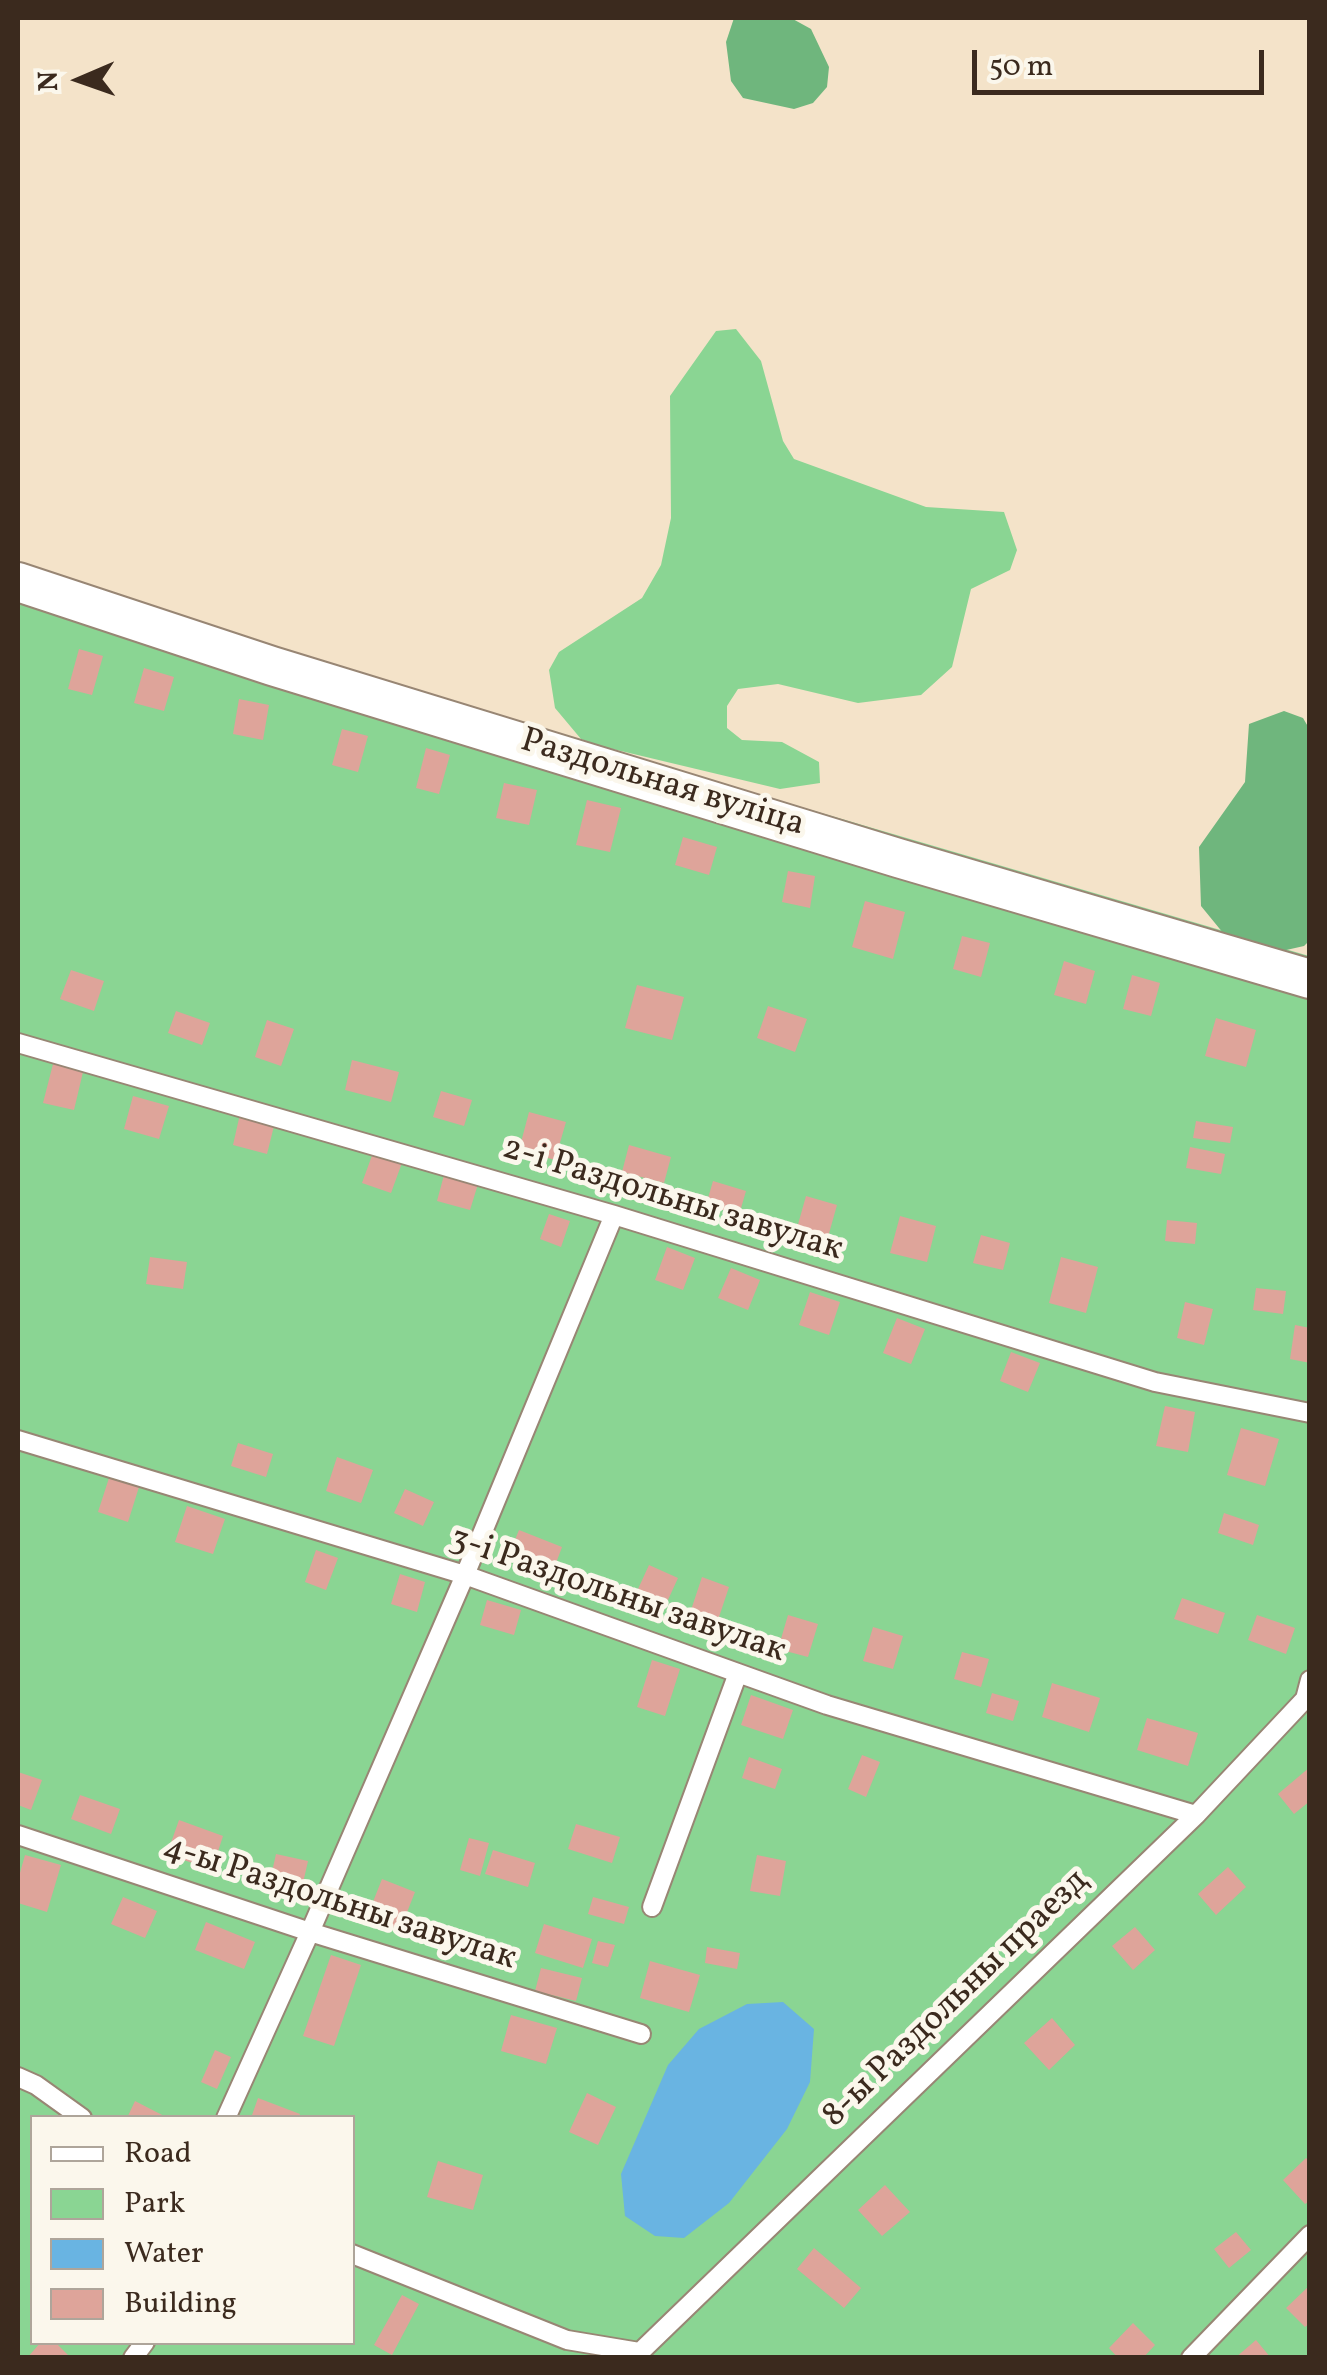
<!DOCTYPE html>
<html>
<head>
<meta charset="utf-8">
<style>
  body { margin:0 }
  #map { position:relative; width:1327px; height:2375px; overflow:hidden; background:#f4e3c9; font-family:Vollkorn,serif }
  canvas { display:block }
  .frame { position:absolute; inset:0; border:20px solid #3b2a1e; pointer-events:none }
  .legend { position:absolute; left:30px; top:2115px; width:325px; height:230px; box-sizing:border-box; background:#fbf7ec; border:2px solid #aea59a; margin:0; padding:12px 18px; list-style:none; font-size:30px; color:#3b2a1e }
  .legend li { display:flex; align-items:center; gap:20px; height:50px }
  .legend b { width:50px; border:2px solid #aea59a }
  .north { position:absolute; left:30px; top:30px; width:100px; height:100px; -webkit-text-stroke:8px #fbf7ec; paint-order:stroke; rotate:268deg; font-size:28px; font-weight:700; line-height:40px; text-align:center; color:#3b2a1e }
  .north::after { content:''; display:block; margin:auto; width:35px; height:45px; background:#3b2a1e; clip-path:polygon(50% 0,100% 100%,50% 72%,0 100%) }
  .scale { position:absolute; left:972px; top:50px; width:292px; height:45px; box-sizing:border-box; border:5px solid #3b2a1e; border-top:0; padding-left:12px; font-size:30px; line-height:35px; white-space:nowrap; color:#3b2a1e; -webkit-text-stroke:8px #fbf7ec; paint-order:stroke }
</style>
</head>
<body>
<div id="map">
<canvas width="1327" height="2375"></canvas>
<div class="frame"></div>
<ul class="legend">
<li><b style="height:12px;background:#fff"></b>Road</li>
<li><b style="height:28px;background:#8ad593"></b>Park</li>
<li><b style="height:28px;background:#69b4e2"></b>Water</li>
<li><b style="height:28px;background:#dea49a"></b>Building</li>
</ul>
<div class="north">N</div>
<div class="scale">50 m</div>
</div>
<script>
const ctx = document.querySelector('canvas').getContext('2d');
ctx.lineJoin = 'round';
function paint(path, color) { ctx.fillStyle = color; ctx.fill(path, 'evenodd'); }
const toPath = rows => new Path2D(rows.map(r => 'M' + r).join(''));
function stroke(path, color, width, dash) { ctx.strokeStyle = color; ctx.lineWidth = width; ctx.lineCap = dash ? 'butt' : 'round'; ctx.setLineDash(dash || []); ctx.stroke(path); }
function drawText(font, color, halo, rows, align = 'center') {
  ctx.font = font + ' Vollkorn,serif'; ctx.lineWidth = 10; ctx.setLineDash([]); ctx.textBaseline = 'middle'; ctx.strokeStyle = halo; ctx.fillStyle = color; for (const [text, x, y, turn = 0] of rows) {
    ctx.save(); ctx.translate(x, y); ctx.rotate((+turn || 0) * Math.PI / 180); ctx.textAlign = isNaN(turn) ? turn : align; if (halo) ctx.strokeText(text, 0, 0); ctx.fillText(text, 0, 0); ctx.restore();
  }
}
paint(toPath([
  [736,329,761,361,783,441,794,459,926,507,1004,512,1017,550,1010,570,971,589,952,667,921,695,858,703,778,684,738,689,727,706,727,728,742,740,782,742,819,762,820,783,780,789,600,746,581,739,555,708,549,670,559,652,642,598,661,565,671,518,670,396,716,331],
  [18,569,453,705,1309,956,1309,2357,18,2357],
  [32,2118,352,2118,352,2342,32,2342]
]), '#8ad593');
paint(toPath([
  [734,18,791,18,811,29,829,67,827,87,813,103,794,109,743,98,731,81,726,42],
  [1284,711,1303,718,1310,730,1309,941,1304,946,1264,955,1228,939,1201,906,1199,847,1245,782,1249,724]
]), '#6fb67d');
paint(toPath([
  [783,2002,814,2029,810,2082,787,2129,729,2203,684,2238,655,2236,625,2216,621,2174,668,2065,699,2029,747,2004]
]), '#69b4e2');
paint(toPath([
  [79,649,103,656,92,695,68,689],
  [144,668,174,677,164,711,134,703],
  [239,699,269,705,263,740,233,734],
  [342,729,368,736,358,772,332,765],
  [426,748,450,755,439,794,416,788],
  [504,783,537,790,529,825,496,818],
  [587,800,621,808,610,852,576,845],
  [683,837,717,847,709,875,675,865],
  [788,871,815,876,810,908,782,902],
  [865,901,905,912,893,959,852,947],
  [962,936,990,943,981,977,953,969],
  [1064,961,1095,971,1086,1004,1054,995],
  [71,970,104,981,94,1011,60,999],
  [1132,975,1160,983,1151,1016,1123,1009],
  [637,985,684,997,672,1040,625,1028],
  [768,1006,807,1019,795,1052,757,1038],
  [176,1011,210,1023,202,1045,168,1033],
  [1216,1018,1256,1030,1246,1067,1205,1056],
  [267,1020,294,1029,281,1066,255,1057],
  [352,1060,399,1072,391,1102,345,1090],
  [53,1064,83,1072,74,1110,43,1103],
  [441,1091,472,1100,464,1126,433,1117],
  [133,1096,169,1106,159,1139,124,1129],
  [529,1112,566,1122,555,1160,519,1150],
  [240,1114,275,1122,267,1154,233,1145],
  [1196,1121,1233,1127,1230,1143,1193,1138],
  [629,1145,671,1157,664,1183,622,1172],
  [1190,1147,1225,1154,1221,1174,1186,1168],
  [374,1150,403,1160,391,1193,362,1183],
  [444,1175,478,1184,470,1210,437,1201],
  [713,1181,746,1191,739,1215,706,1205],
  [806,1196,837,1205,828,1237,797,1228],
  [549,1214,570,1221,561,1247,540,1239],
  [900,1216,936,1226,927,1262,890,1253],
  [1167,1220,1197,1223,1195,1244,1165,1241],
  [981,1235,1010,1243,1003,1270,973,1263],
  [667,1247,695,1258,683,1290,655,1280],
  [150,1257,187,1262,183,1289,146,1284],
  [1061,1257,1098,1267,1086,1313,1049,1303],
  [731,1268,760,1280,748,1310,718,1298],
  [1256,1288,1286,1291,1283,1314,1253,1310],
  [810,1292,840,1302,829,1335,799,1325],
  [1185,1302,1213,1309,1204,1345,1177,1338],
  [897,1318,925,1329,911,1364,883,1353],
  [1295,1325,1310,1328,1310,1363,1290,1359],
  [1011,1352,1040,1363,1028,1392,1000,1381],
  [1165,1406,1195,1412,1188,1452,1156,1446],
  [1241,1428,1279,1439,1265,1486,1227,1475],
  [238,1443,273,1454,266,1477,231,1466],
  [337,1457,373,1470,361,1503,326,1491],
  [109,1478,139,1487,128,1522,98,1512],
  [405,1489,434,1502,423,1526,394,1513],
  [187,1506,225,1519,213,1554,175,1542],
  [1224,1513,1259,1525,1253,1545,1218,1533],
  [519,1530,562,1547,552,1574,508,1557],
  [316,1550,338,1558,326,1590,305,1582],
  [649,1565,678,1578,667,1602,638,1589],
  [400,1574,425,1582,417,1612,391,1604],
  [702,1577,729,1587,716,1626,689,1616],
  [1182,1598,1225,1613,1218,1634,1174,1619],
  [487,1600,521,1610,514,1635,480,1625],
  [788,1615,818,1624,808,1657,778,1649],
  [1257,1615,1295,1628,1286,1654,1248,1640],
  [873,1627,903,1636,893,1669,863,1661],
  [962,1652,989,1659,981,1687,954,1679],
  [652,1660,680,1669,665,1716,637,1707],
  [1052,1683,1100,1698,1089,1732,1042,1717],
  [992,1693,1019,1701,1013,1721,986,1713],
  [751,1695,793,1710,783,1739,741,1725],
  [1147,1718,1198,1733,1188,1766,1137,1750],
  [862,1755,880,1762,866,1797,848,1789],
  [749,1757,782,1769,775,1789,742,1778],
  [1310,1767,1310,1801,1294,1814,1278,1794],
  [18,1772,42,1780,31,1810,18,1805],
  [80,1795,120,1809,111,1834,71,1819],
  [179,1820,223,1836,212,1870,167,1854],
  [576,1824,620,1837,612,1863,568,1849],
  [469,1838,489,1843,480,1876,460,1870],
  [493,1850,535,1863,528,1887,485,1874],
  [276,1854,308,1861,301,1892,269,1885],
  [25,1855,61,1865,47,1912,18,1903,18,1880],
  [757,1855,786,1861,780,1896,750,1891],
  [1228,1867,1246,1887,1216,1915,1198,1894],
  [382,1879,415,1892,400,1930,367,1917],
  [123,1897,157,1911,145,1938,111,1924],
  [593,1897,629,1907,624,1924,588,1914],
  [206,1922,255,1942,244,1969,195,1950],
  [544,1924,592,1939,583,1968,535,1953],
  [1135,1927,1155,1950,1133,1970,1112,1946],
  [598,1941,615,1945,608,1967,592,1963],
  [707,1947,740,1953,737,1969,705,1963],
  [331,1955,361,1965,334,2046,303,2036],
  [650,1961,700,1975,689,2012,640,1998],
  [541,1968,582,1978,576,2001,535,1991],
  [511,2015,557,2028,546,2064,501,2051],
  [1052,2018,1075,2045,1049,2070,1024,2043],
  [215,2050,231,2057,217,2089,201,2082],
  [587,2093,616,2107,598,2145,569,2132],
  [258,2098,300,2114,298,2118,251,2118],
  [135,2101,168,2118,127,2118],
  [1306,2158,1310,2162,1310,2201,1305,2204,1283,2180],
  [438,2161,483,2175,473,2210,427,2197],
  [885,2185,910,2212,882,2236,858,2210],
  [1236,2232,1251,2250,1229,2268,1214,2249],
  [814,2248,861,2288,844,2308,797,2269],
  [1310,2285,1310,2323,1305,2327,1286,2308],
  [402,2295,419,2304,392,2355,374,2345],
  [1133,2323,1155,2345,1143,2358,1118,2358,1109,2348],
  [1256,2340,1271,2358,1235,2358],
  [41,2342,55,2342,71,2358,27,2358]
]), '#dea49a');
const service = toPath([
  [18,1043,614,1215,1155,1382,1310,1413],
  [18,1440,465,1575,827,1705,1196,1815],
  [18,1835,310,1932,641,2034],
  [652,1907,738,1673],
  [18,2077,36,2085,82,2118],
  [226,2118,310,1932,465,1575,614,1215],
  [352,2254,567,2340,639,2352],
  [133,2358,145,2342],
  [634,2358,1196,1815,1305,1699,1310,1680],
  [1191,2358,1310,2235]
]);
const minor = toPath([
  [18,582,272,666,898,858,1310,979]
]);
stroke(service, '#988674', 22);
stroke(minor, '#988674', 42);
stroke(service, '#fff', 18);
stroke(minor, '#fff', 38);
drawText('35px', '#3b2a1e', '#fbf7ec', [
  ["Раздольная вуліца",662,785,17],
  ["2-і Раздольны завулак",672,1201,17],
  ["3-і Раздольны завулак",617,1597,19],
  ["4-ы Раздольны завулак",339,1905,18],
  ["8-ы Раздольны праезд",957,2000,-44]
]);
</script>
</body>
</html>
